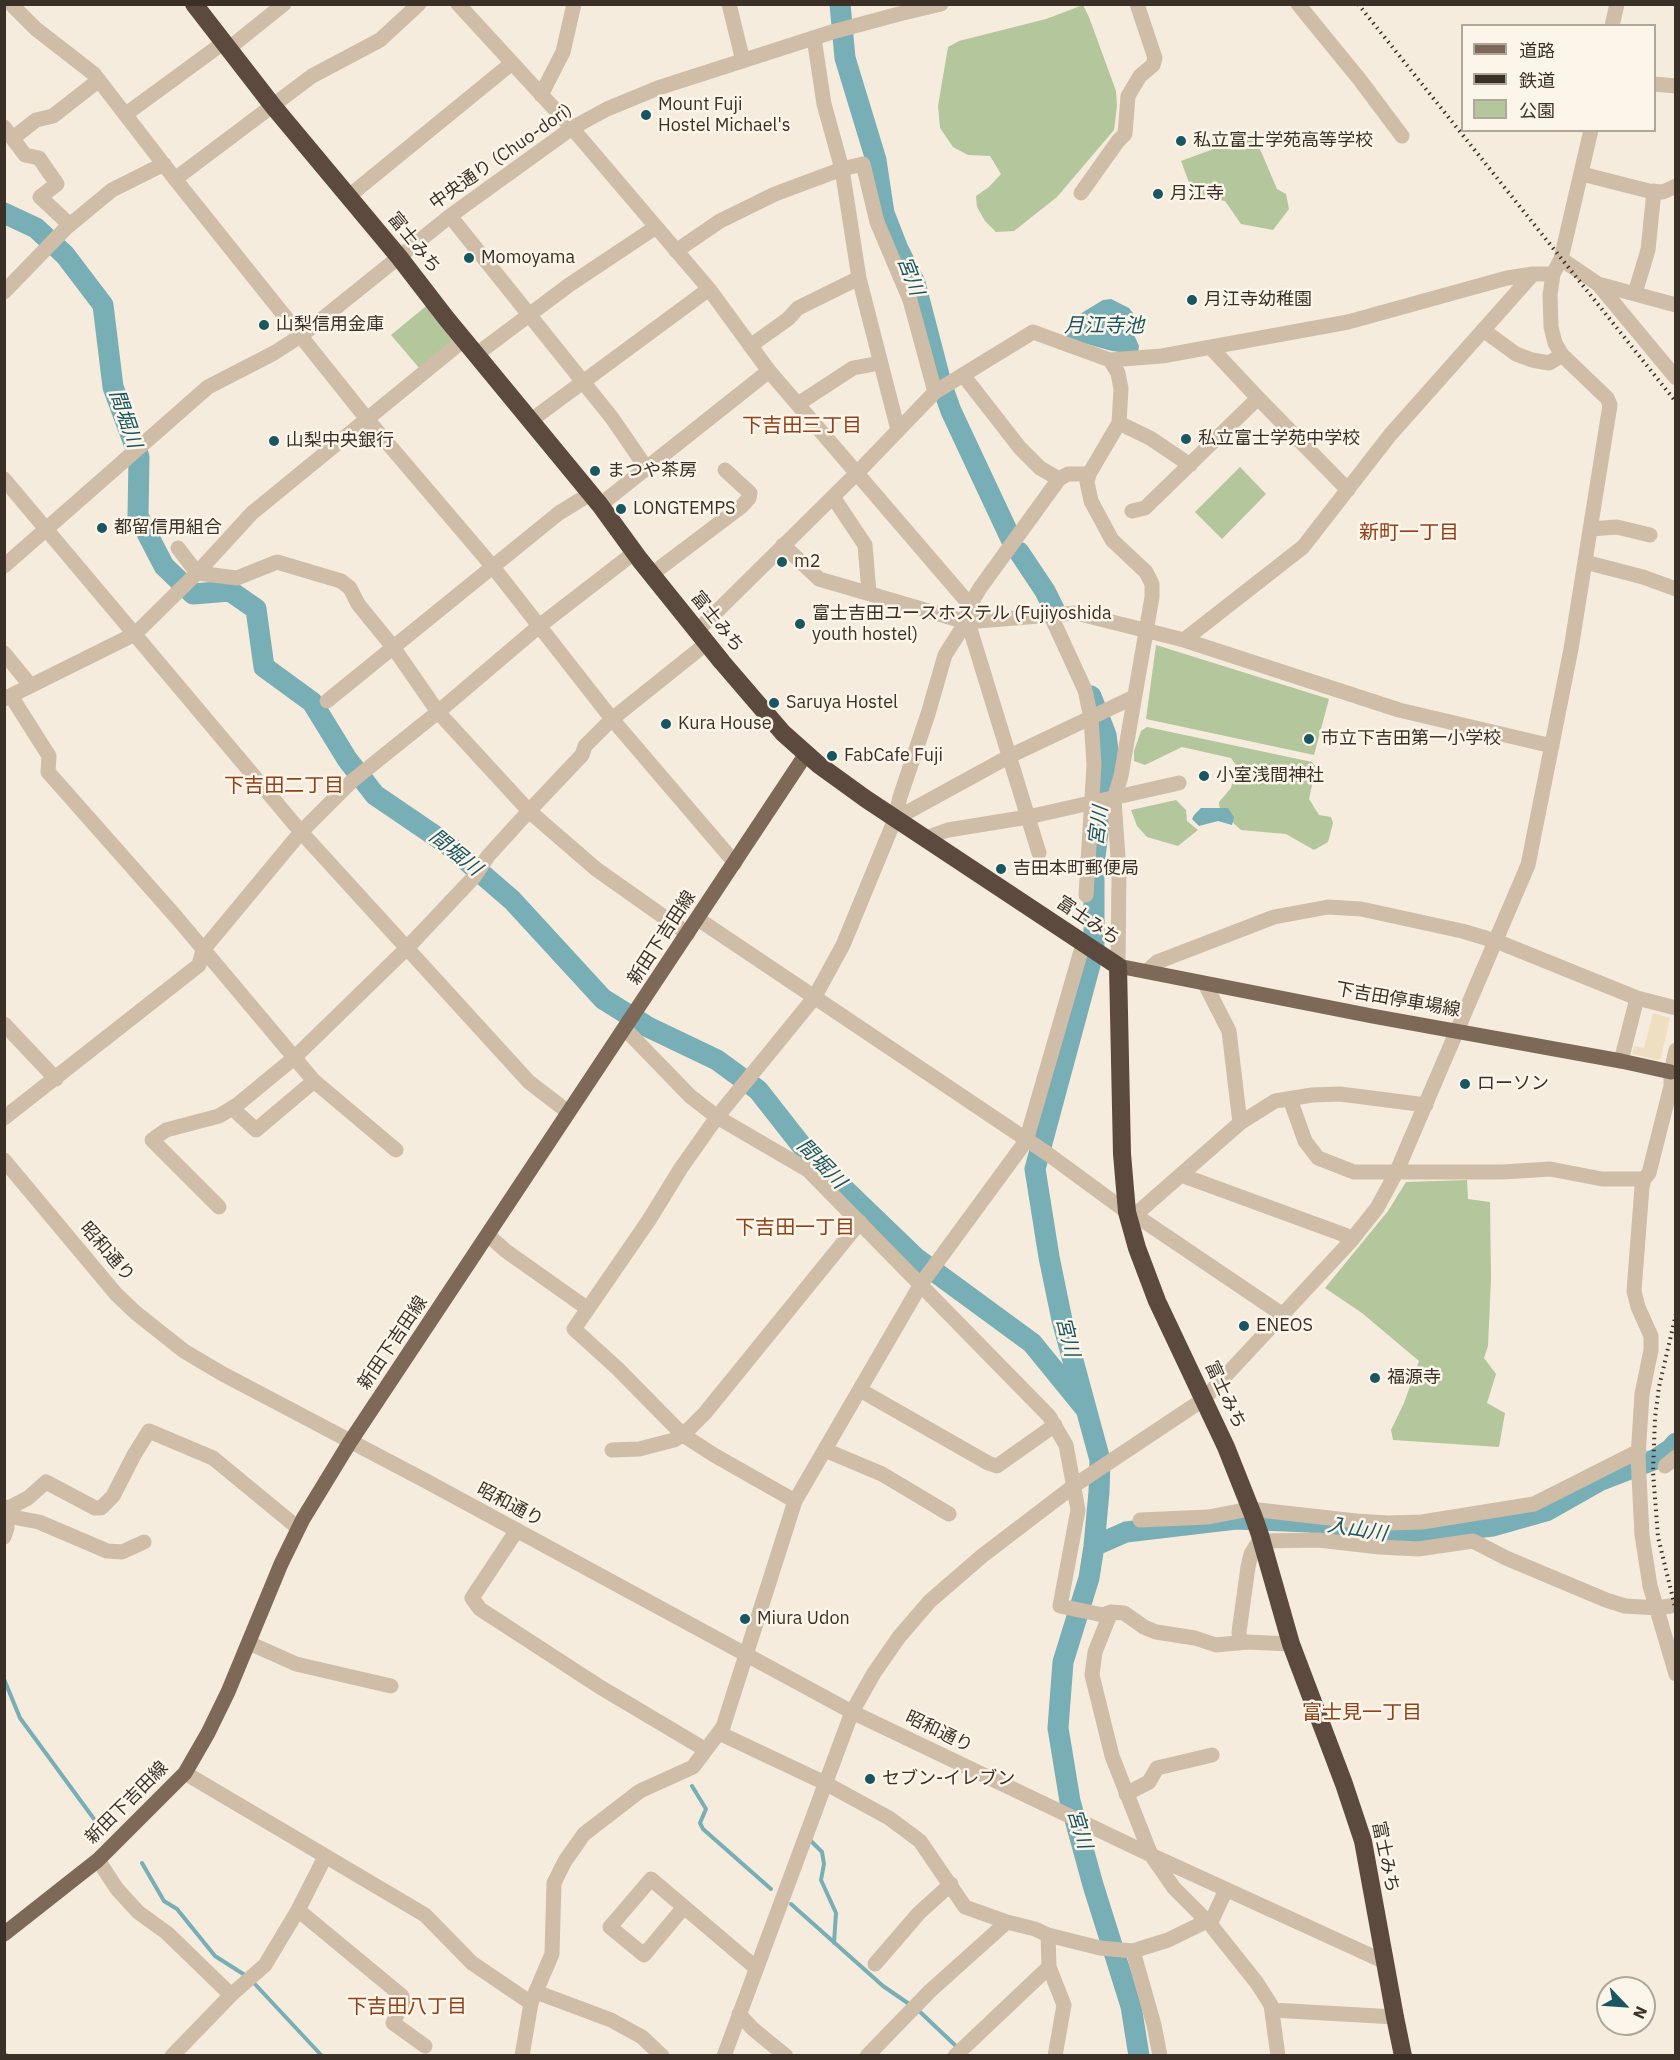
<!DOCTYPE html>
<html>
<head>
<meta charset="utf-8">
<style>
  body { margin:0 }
  #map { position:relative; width:1680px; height:2060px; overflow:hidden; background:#f5ecdd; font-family:"IBM Plex Sans","Noto Sans JP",sans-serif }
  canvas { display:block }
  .frame { position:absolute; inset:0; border:6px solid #3b3028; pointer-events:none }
  .legend { position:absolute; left:1461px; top:24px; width:195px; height:108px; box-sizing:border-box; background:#fcf5ea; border:2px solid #afa69c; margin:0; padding:8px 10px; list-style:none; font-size:18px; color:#3b3028 }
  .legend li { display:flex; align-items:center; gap:12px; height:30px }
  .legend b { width:30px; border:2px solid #afa69c }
  .north { position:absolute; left:1596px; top:1976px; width:60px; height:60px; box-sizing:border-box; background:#fcf5ea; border:2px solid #afa69c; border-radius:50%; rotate:115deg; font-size:16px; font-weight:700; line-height:24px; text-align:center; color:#3b3028 }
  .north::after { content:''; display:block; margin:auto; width:21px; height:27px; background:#195661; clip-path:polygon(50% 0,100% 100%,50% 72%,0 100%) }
</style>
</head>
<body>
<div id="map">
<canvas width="1680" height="2060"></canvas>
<div class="frame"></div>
<ul class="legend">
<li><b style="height:8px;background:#7e6858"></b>道路</li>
<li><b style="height:8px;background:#3b3028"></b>鉄道</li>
<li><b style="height:16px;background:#b4c69b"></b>公園</li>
</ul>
<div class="north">N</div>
</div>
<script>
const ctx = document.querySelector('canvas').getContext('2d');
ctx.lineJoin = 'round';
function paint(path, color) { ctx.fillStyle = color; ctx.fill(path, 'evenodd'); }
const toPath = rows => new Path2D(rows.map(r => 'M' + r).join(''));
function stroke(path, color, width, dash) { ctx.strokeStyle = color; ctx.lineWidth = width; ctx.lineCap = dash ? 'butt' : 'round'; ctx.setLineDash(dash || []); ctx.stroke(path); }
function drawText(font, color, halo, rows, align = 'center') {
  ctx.font = font + ' "IBM Plex Sans","Noto Sans JP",sans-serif'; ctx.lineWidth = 5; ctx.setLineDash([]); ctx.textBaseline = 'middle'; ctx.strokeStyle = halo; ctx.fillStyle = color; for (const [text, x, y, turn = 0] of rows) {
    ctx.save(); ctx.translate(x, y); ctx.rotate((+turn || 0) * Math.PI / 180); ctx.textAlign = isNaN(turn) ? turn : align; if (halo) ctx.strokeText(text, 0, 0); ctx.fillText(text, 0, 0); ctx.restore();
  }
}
paint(toPath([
  [1083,5,1089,17,1116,91,1117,106,1114,130,1057,197,1014,231,996,232,985,221,977,207,976,196,989,187,1001,174,990,156,968,155,953,147,940,128,938,106,948,47,959,41,1046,19],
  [1246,137,1257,142,1277,189,1286,194,1289,209,1273,230,1241,224,1225,201,1201,196,1190,185,1181,161],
  [431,302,458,337,420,369,391,335],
  [1240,467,1266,494,1222,539,1195,512],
  [1156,645,1329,699,1314,755,1146,719],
  [1147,727,1312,762,1316,767,1309,799,1319,815,1331,817,1333,823,1328,842,1314,850,1286,834,1241,830,1230,820,1221,821,1219,802,1231,788,1237,767,1231,758,1182,747,1145,765,1134,761,1134,751,1141,731],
  [1176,800,1186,810,1187,821,1198,830,1178,846,1147,837,1137,826,1131,810],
  [1467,1180,1468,1199,1490,1202,1491,1279,1488,1346,1484,1358,1496,1374,1487,1403,1505,1413,1499,1447,1393,1440,1391,1430,1404,1403,1419,1361,1362,1313,1325,1288,1388,1211,1406,1182]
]), '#b4c69b');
paint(toPath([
  [1653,1013,1670,1018,1661,1058,1659,1060,1632,1054,1634,1046,1644,1048]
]), '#efdfc2');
paint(toPath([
  [1111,299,1129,308,1133,313,1127,327,1135,337,1139,346,1138,353,1136,354,1112,351,1065,338,1064,334,1075,317,1103,300],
  [1201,808,1228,808,1234,817,1232,825,1218,821,1199,826,1192,819,1194,815]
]), '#78aeb5');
stroke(toPath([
  [4,1679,20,1718,105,1834],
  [692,1786,706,1809,700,1823,703,1829,771,1889],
  [811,1841,822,1852,824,1864,821,1880,836,1913,834,1943],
  [142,1863,164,1901,177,1909,215,1956,248,1977],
  [791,1904,883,1986,912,2006],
  [253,1982,322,2056],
  [918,2010,957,2047],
  [4,2054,8,2056]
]), '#78aeb5', 4);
stroke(toPath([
  [840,4,845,58,876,160,884,213,898,249,915,283,941,383,951,411,1011,539],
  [4,213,36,228,65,255,103,305,113,387,139,457,138,516,164,566,193,594,230,591,256,609,264,667,312,702,347,759,375,795,447,844,512,900,603,999,648,1027,717,1060,758,1090,809,1155,916,1258,1032,1343,1085,1408],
  [1019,552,1045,591,1054,609],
  [1091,696,1106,735,1108,750,1094,865,1094,950,1035,1169,1049,1257,1062,1320,1100,1460,1099,1492,1094,1546,1089,1578,1063,1662,1058,1728,1070,1801,1093,1885,1131,2006,1139,2056],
  [1094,1546,1126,1532,1236,1519,1309,1522,1392,1537,1493,1526,1546,1511,1599,1481,1656,1459,1671,1449,1676,1443]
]), '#78aeb5', 21);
stroke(toPath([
  [11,4,36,29,94,74,175,179,367,419,493,567,612,719,735,863],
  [458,4,572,128,709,289,769,371,970,605,966,622,945,655,928,714,900,797,895,819,843,945,814,998,717,1117,681,1168,649,1220,574,1329,617,1368,683,1435,714,1455,795,1501],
  [729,4,743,61],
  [1298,4,1360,80,1402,136],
  [1612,26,1617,4],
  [814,38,824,104,842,169,859,278,898,430],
  [228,49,284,4],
  [1654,84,1676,86],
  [541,95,563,52,574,4],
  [126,114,223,43],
  [4,127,25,155,39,158,57,184,40,197,70,225],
  [13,138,36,120,53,116,99,80],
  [1582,174,1649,191,1663,192,1676,186],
  [175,179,312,76,380,40,419,4],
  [1081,193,1118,141,1125,134,1128,96,1140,76,1153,65,1155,58,1137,4],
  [349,196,512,63],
  [450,216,612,418,647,469],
  [676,251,720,221,775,194,842,169,863,164,877,222,910,300,935,392],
  [1561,259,1598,284,1676,378],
  [1598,284,1676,305],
  [4,292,66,228,112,190,164,164],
  [1635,293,1648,250,1654,191],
  [1483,330,1516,354,1532,360,1549,363,1562,355],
  [750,346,788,319,798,308,859,278],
  [1211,348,1258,398,1348,490],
  [477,354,569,285,656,227],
  [1110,360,1118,373,1121,389,1119,423,1089,474,1087,482,1091,501,1112,540,1146,572,1152,584,1152,597,1121,776,1114,799,1119,872,1118,966],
  [963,375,1020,448,1040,468,1059,479],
  [798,404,853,368,880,363],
  [530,421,709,289],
  [1119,423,1150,438,1190,465],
  [4,479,301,832,529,1082,568,1112],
  [833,497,865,545,869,592],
  [600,505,769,371],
  [1132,511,1145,508,1258,398],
  [1590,529,1617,527,1650,535],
  [783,545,819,579,966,622,1076,613,1184,640,1399,710,1552,746],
  [178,548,197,573,237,578,277,562,341,581,350,588,358,604,393,647,438,712,529,811,596,869,688,934],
  [1585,562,1643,577,1676,589],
  [4,566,208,387,274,353,302,335,450,216,572,128,607,109,658,88,832,32,899,14,941,4],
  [652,574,742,506,749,498,750,493,725,470],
  [970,605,980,588,1059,479,1068,474,1089,474],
  [1050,614,1085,690,1091,718,1094,765,1086,895],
  [966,622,971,632,1039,853],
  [697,631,857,473,935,392,1033,332,1110,360,1162,356,1348,322,1507,278,1533,274,1553,274],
  [1184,640,1303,547,1390,435,1533,274],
  [4,653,31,686],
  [11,696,49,756,48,772,177,918,314,1081,396,1150],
  [4,699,135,634,197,573,252,513,465,339],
  [327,701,559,513,590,494],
  [895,819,1010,756,1134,697],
  [926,838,948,830,1028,817,1179,783],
  [698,919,1048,1154,1127,1212,1135,1215,1283,1315],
  [1147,971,1157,962,1274,917,1328,907,1361,909,1462,931,1496,941,1637,998,1676,1008],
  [1205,984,1229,1031,1240,1123],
  [4,1024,56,1079],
  [625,1029,690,1096,717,1117,808,1170,1049,1416,1066,1445,1078,1510,1060,1606,1103,1615,1111,1612,1124,1613,1144,1627,1156,1632,1195,1638,1216,1645,1247,1642,1291,1644],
  [1676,1050,1671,1072,1671,1086,1649,1173,1644,1179,1642,1187,1634,1291,1638,1307,1651,1336,1651,1350,1642,1394,1638,1457,1642,1535,1650,1586,1676,1674],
  [1621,1061,1637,998],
  [1290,1099,1305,1141,1318,1158,1354,1172,1503,1172,1550,1169,1602,1179,1644,1179],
  [232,1108,256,1130,314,1081],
  [4,1118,199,965,203,950,301,832,352,781,438,712,538,627,635,552],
  [4,1160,116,1294,136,1313,184,1351,221,1373,426,1481,852,1712,1151,1855,1385,1962],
  [1181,1175,1353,1238],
  [219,1207,152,1140,166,1130,219,1116,237,1105,294,1058,407,948,474,877,488,856,529,811,582,755,585,746,612,719,707,643],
  [1135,1215,1240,1123,1275,1101,1312,1095,1340,1094,1426,1105],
  [488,1235,506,1251,588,1309],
  [860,1390,988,1463,997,1466,1055,1425],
  [612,1450,639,1449,674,1440,683,1435,705,1413,860,1222],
  [825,1450,882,1474,949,1514],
  [1665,1466,1676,1457],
  [7,1509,28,1498,46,1482,95,1508,101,1508,113,1496,134,1455,149,1431,213,1458,298,1528],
  [7,1516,39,1522,107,1551,122,1552,144,1542],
  [1140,1520,1208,1517,1250,1509,1356,1521,1388,1523,1422,1522,1534,1504,1639,1451],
  [517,1530,472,1598,480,1609,600,1687,706,1750],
  [4,1537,7,1528,6,1507],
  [1111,1612,1095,1652,1092,1675,1112,1756,1151,1855,1174,1888,1210,1924],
  [249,1643,296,1664,391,1686],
  [1240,1643,1239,1632,1248,1567,1251,1554,1259,1541,1318,1540,1380,1547,1418,1549,1473,1541,1506,1558,1606,1600,1625,1606,1658,1608,1676,1605],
  [719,1733,825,1783,889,1818,920,1841,965,1907,1007,1922,1035,1929,1048,1935,1100,1948,1133,1951,1154,2025,1160,2056],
  [185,1773,425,1915,472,1963,531,2003],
  [1126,1794,1149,1782,1157,1768,1212,1755],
  [98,1860,117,1889,138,1912,167,1933,231,1995],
  [1226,1890,1210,1924,1257,1983,1271,2005,1278,2056],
  [684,1907,644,1955,610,1927,651,1879,756,1968],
  [298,1910,402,1996,403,2002,393,2023,425,2046],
  [1048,1935,1049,1967,1064,2005,1055,2056],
  [1133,1951,1168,1940,1207,1921],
  [875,1964,919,1913,951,1884],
  [536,1992,611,2020,642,2037,662,2056],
  [1272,2010,1395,2017],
  [739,2014,753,2029,786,2056],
  [172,2056,231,1995,265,1965,298,1910,325,1857],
  [522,2056,531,2003,552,1954,554,1883,565,1861,584,1834,640,1791,693,1767,723,1727,795,1501,921,1284,1026,1141,1083,944],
  [724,2056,852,1712,874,1673,899,1637,930,1601,982,1556,1075,1485,1204,1399,1350,1242,1377,1208,1396,1173,1528,865,1571,649,1610,405,1607,398,1562,355,1555,343,1551,327,1550,295,1553,274,1561,259,1591,130],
  [867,2056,930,1991,1007,1922],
  [955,2056,1049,1967]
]), '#cfbda7', 15);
stroke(toPath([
  [1118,966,1372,1016,1621,1061,1671,1072],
  [4,1934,98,1860,185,1773,208,1733,228,1692,281,1564,303,1519,350,1442,806,754]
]), '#7e6858', 15);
stroke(toPath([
  [194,4,273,106,399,257,446,318,600,505,640,560,722,662,783,733,819,765,866,799,1118,966,1122,1154,1127,1212,1137,1248,1157,1301,1226,1447,1253,1515,1260,1535,1291,1644,1344,1784,1363,1841,1395,2017,1403,2056]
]), '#5c4a3e', 18);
stroke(toPath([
  [1358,4,1676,402],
  [1676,1314,1659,1387,1655,1418,1653,1472,1658,1537,1676,1611]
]), '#3b3028', 4, [1.5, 4.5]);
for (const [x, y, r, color] of [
  [646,115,6,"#195661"],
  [1181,141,6,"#195661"],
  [1158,194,6,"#195661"],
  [469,258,6,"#195661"],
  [1192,300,6,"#195661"],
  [264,325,6,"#195661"],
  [1186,439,6,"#195661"],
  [274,441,6,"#195661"],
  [595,471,6,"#195661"],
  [621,509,6,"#195661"],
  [102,528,6,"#195661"],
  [782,562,6,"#195661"],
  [800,624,6,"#195661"],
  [774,703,6,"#195661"],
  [666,724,6,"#195661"],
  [1309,739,6,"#195661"],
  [832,756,6,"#195661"],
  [1204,776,6,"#195661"],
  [1001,869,6,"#195661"],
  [1465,1084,6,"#195661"],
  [1244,1326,6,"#195661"],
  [1375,1378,6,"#195661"],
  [745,1619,6,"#195661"],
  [870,1779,6,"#195661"]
]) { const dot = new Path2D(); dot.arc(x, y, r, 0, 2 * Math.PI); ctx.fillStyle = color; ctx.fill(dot); stroke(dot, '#fcf5ea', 2); }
drawText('18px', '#3b3028', '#fcf5ea', [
  ["Mount Fuji",658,105],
  ["Hostel Michael's",658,126],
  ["私立富士学苑高等学校",1193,141],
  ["月江寺",1170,194],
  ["Momoyama",481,258],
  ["月江寺幼稚園",1204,300],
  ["山梨信用金庫",276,325],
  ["私立富士学苑中学校",1198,439],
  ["山梨中央銀行",286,441],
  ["まつや茶房",607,471],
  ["LONGTEMPS",633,509],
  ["都留信用組合",114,528],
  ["m2",794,562],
  ["富士吉田ユースホステル (Fujiyoshida",812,614],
  ["youth hostel)",812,635],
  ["Saruya Hostel",786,703],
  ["Kura House",678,724],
  ["市立下吉田第一小学校",1321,739],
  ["FabCafe Fuji",844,756],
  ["小室浅間神社",1216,776],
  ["吉田本町郵便局",1013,869],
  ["ローソン",1477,1084],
  ["ENEOS",1256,1326],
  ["福源寺",1387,1378],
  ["Miura Udon",757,1619],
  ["セブン-イレブン",882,1779]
], 'left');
drawText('18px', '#3b3028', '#fcf5ea', [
  ["中央通り (Chuo-dori)",501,157,-35],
  ["富士みち",414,243,51],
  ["富士みち",717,622,51],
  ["富士みち",1088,921,34],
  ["新田下吉田線",662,938,-57],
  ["下吉田停車場線",1398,1000,10],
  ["昭和通り",107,1252,49],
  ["新田下吉田線",393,1343,-56],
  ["富士みち",1225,1395,65],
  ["昭和通り",510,1505,28],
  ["昭和通り",939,1732,26],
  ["新田下吉田線",127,1803,-45],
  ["富士みち",1385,1857,78]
]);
drawText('italic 20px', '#195661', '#fcf5ea', [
  ["宮川",910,276,69],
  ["月江寺池",1104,326],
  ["間堀川",125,419,71],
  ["宮川",1099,826,-83],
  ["間堀川",455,853,39],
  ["間堀川",821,1164,46],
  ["宮川",1067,1337,76],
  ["入山川",1357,1530,9],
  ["宮川",1079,1829,73]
]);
drawText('20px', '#934018', '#fcf5ea', [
  ["下吉田三丁目",802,426],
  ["新町一丁目",1409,533],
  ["下吉田二丁目",284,786],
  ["下吉田一丁目",795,1228],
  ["富士見一丁目",1362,1713],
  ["下吉田八丁目",407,2007]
]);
</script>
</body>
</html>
